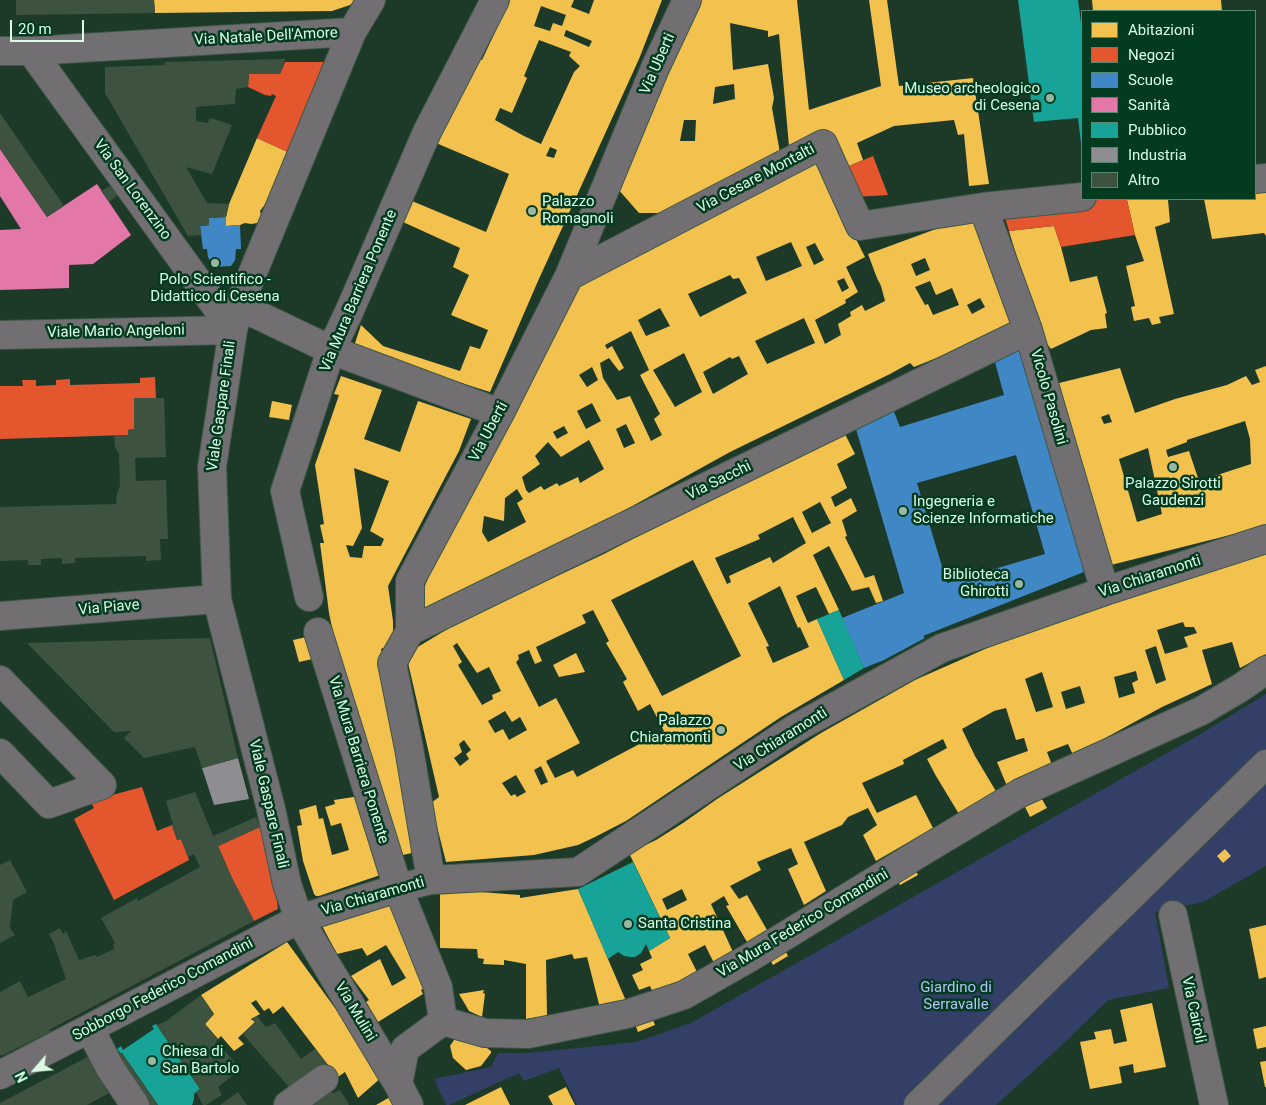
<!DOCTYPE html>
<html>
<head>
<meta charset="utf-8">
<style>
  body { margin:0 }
  #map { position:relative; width:1266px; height:1105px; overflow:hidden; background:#1d3a29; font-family:Roboto,sans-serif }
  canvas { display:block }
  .legend { position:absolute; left:1081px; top:10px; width:175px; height:190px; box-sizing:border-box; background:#023b1f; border:1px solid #58886e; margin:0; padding:6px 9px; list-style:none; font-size:15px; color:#dafce5 }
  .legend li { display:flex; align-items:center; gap:10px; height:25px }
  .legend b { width:25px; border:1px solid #58886e }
  .north { position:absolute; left:10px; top:1045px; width:50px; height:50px; -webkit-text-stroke:4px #023b1f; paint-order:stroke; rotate:243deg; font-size:14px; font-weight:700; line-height:20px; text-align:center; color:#dafce5 }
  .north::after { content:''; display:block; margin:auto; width:18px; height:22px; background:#dafce5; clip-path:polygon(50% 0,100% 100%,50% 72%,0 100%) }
  .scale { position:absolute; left:10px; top:20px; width:74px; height:22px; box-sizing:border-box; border:2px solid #dafce5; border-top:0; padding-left:6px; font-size:15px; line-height:18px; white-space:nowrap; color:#dafce5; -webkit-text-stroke:4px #023b1f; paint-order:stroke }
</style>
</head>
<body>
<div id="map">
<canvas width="1266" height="1105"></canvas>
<ul class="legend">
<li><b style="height:14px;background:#f2c14e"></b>Abitazioni</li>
<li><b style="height:14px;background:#e4572e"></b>Negozi</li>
<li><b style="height:14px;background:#3f88c5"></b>Scuole</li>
<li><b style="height:14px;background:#e377a8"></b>Sanità</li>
<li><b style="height:14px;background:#17a398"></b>Pubblico</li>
<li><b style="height:14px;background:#8d8d92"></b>Industria</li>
<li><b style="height:14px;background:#3e5240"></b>Altro</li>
</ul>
<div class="north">N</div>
<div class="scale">20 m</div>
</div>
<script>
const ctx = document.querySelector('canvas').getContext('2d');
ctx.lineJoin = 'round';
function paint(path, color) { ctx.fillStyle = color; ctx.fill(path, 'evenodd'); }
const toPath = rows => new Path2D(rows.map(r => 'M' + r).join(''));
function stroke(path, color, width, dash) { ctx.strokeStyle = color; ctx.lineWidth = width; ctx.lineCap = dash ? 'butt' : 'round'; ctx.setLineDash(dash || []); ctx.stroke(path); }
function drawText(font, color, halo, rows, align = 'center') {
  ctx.font = font + ' Roboto,sans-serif'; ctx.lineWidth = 5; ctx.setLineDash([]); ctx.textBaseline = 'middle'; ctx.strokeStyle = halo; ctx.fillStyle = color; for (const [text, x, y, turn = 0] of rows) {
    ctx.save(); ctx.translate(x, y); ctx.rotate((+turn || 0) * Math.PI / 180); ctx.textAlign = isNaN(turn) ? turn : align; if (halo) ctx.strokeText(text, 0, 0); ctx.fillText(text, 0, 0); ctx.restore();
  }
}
paint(toPath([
  [1266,694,1266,866,1203,902,1155,912,1169,988,1108,1000,1061,1046,996,1105,577,1105,559,1068,524,1081,519,1073,449,1105,446,1105,434,1079,491,1067,498,1053,528,1053,636,1042,691,1023,1204,732]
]), '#343f68');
paint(toPath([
  [154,0,356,0,350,5,332,11,155,13],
  [510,0,574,0,571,7,589,14,594,0,662,0,639,59,538,281,490,392,353,349,361,325,383,346,460,371,470,346,480,349,488,330,451,315,469,275,453,267,460,248,403,222,412,201,486,232,509,174,436,143,472,56,482,60],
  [541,6,566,15,562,26,553,23,550,31,534,26],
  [566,30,592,41,589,47,564,36],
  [539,40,571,52,569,56,580,66,574,72,541,144,524,136,495,120,500,108,512,113,527,78,524,76],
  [550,147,557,150,554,158,546,156],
  [701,0,797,0,809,110,881,86,869,0,887,0,899,86,973,78,989,184,969,186,964,134,958,135,954,120,894,126,857,143,863,160,842,169,789,146,779,34,768,37,768,31,730,23,733,70,768,64,774,98,772,108,780,153,735,174,667,213,639,213,617,188,658,91],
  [734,84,735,99,713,104,715,87],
  [684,120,696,120,695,141,680,141],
  [1092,0,1221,0,1222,11,1093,11],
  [257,138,292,154,270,198,260,211,261,215,259,221,257,223,251,224,245,223,240,225,226,226,226,217,229,204],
  [819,153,846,219,865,257,846,267,858,292,845,300,846,303,815,320,825,344,841,335,838,324,851,316,850,312,862,305,865,311,885,301,881,286,877,278,868,254,974,215,1014,327,914,367,910,363,890,374,730,452,636,504,556,552,422,611,425,586,432,567,571,290],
  [791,242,802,266,766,281,756,257],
  [815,243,824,260,814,265,806,247],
  [925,258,930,270,916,276,911,264],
  [730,275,733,279,739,278,747,293,700,317,688,294],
  [844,278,849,288,842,292,837,281],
  [930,281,936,295,952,288,959,305,933,315,928,304,925,305,915,287],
  [980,298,985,307,972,314,967,305],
  [660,308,670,326,646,336,638,320],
  [804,318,815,343,767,364,755,341],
  [631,331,649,370,640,375,660,414,654,419,662,435,651,441,630,396,617,400,603,378,600,363,609,358,619,371,624,368,612,346,607,349,605,345],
  [684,353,702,392,675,407,653,370],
  [739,356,748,374,713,394,703,372,730,357,732,359],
  [592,367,598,380,587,387,579,375],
  [592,403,601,421,586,429,577,411],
  [626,424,635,443,624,448,616,429],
  [564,426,568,433,557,439,553,432],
  [589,440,604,469,580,483,578,477,559,486,557,483,544,490,541,486,529,493,526,490,522,477,540,464,535,456,548,442,561,457],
  [517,489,523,499,517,503,526,522,488,542,482,532,484,516,504,521,505,498],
  [1266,186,1266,236,1264,233,1212,239,1204,199,1255,199,1255,188],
  [1127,200,1168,200,1170,222,1155,227,1174,314,1159,317,1161,323,1152,325,1149,318,1134,321,1131,307,1135,306,1126,266,1144,261,1135,235],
  [1054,226,1061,247,1070,282,1097,276,1107,313,1105,314,1107,328,1091,330,1051,349,1040,335,1009,231],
  [1266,366,1266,526,1111,565,1059,383,1120,368,1135,413,1175,399,1227,385,1246,376,1252,385,1260,382,1255,370],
  [1109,414,1112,422,1104,424,1101,417],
  [1245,421,1250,439,1251,464,1199,481,1189,451,1168,457,1166,450,1187,442,1187,440],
  [1148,448,1162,514,1137,522,1119,459],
  [341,376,382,390,364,439,400,452,418,401,471,419,459,451,388,586,393,621,393,644,381,649,425,850,403,855,389,839,335,642,329,613,320,543,324,543,320,525,324,524,315,465,339,395,334,394],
  [354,468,389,481,370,531,384,539,381,546,364,546,362,558,350,557,346,545,353,546,362,528],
  [272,401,292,405,289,420,269,417],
  [842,428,855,454,837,464,847,488,831,497,835,507,851,498,857,511,842,520,847,536,845,537,865,578,874,575,883,601,876,603,869,587,852,591,829,546,813,555,839,610,829,614,816,587,796,596,808,623,817,619,844,680,781,717,626,821,595,837,578,845,534,855,446,862,431,803,439,797,406,654,451,627,508,599,604,554],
  [820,502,831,523,812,533,802,512],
  [793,517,806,543,773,563,770,557,729,576,731,582,727,584,715,558,760,539,758,535],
  [693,560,741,656,662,696,611,600],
  [780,586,798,628,800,627,809,647,773,663,766,647,769,646,748,603],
  [593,610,609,641,606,643,627,679,623,682,638,711,650,704,664,731,577,777,573,770,555,778,546,761,580,743,556,698,539,707,516,662,519,659,518,655,529,650,535,664,542,661,536,647,586,623,582,615],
  [457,643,477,673,489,667,501,691,492,695,493,699,482,705,458,665,462,662,453,646],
  [505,711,512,722,520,717,527,730,509,740,503,729,495,733,488,721],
  [464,740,471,750,466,754,469,759,460,766,454,758,462,752,459,744],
  [541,766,548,782,541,785,534,770],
  [516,775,526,792,517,797,515,794,511,796,502,783],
  [1266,550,1266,654,1240,668,1232,642,1202,650,1212,684,1162,707,1109,736,1074,757,1068,744,1047,752,1052,765,1007,786,997,762,1028,751,1024,738,1016,740,1006,708,994,711,962,729,975,756,997,793,959,814,936,776,927,759,947,748,943,739,903,760,904,764,862,783,877,813,916,795,933,828,876,861,863,835,877,825,868,808,848,817,842,825,804,842,826,891,804,905,788,869,798,864,791,848,757,862,761,870,730,886,739,899,747,895,767,930,747,942,726,906,729,905,724,896,711,904,733,952,714,963,705,945,688,954,697,972,688,978,653,993,650,986,639,990,632,975,643,970,640,964,652,958,649,951,670,938,629,853,656,840,683,823,717,799,821,733,915,680,1028,630],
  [1183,622,1185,627,1194,627,1197,633,1184,637,1188,647,1165,654,1157,630],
  [1156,646,1166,680,1156,684,1145,650],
  [1136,671,1138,680,1132,683,1135,693,1119,698,1114,677],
  [1042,672,1053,707,1036,712,1025,679],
  [1080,686,1085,703,1066,709,1061,692],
  [682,889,687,900,667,910,662,899],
  [311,636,317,658,299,662,293,640],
  [576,653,585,672,559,677,553,665],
  [1038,792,1047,808,1030,817,1022,801],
  [360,796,386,873,319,896,316,896,314,894,303,861,297,826,302,825,299,810,316,805,319,819,323,818,332,855,349,850,341,823,331,826,325,807,335,804,334,800],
  [1225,849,1231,856,1223,863,1217,856],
  [912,864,918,875,900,885,894,874],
  [440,889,520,895,520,898,578,889,626,1001,600,1008,587,957,574,959,572,954,546,960,547,1016,526,1019,526,964,504,960,504,965,483,964,484,959,478,958,477,949,440,948],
  [393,901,436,981,421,990,423,994,378,1022,366,1002,369,1000,351,976,380,959,392,986,406,978,386,945,367,956,362,948,337,954,320,922],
  [1266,925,1266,977,1259,979,1249,929],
  [287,942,375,1063,382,1077,358,1098,345,1072,335,1079,325,1067,328,1065,283,1006,273,1014,269,1008,264,1011,256,1000,251,1003,260,1014,251,1019,255,1022,238,1038,244,1044,234,1051,221,1036,218,1039,205,1024,214,1014,201,995],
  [782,944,788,956,773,965,766,953],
  [484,990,483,993,485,994,482,1017,469,1011,459,994],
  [1152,1003,1166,1067,1134,1073,1133,1064,1119,1067,1122,1083,1090,1089,1080,1042,1096,1039,1094,1032,1111,1029,1114,1044,1127,1041,1120,1010],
  [649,1010,655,1025,638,1032,634,1021],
  [1266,1026,1266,1047,1257,1049,1253,1029],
  [460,1031,465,1032,491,1051,491,1053,481,1066,466,1070,453,1058,450,1046],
  [1266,1061,1266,1087,1265,1087,1260,1062],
  [501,1087,510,1105,465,1105],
  [566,1087,575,1105,553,1105,548,1096],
  [390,1097,394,1105,376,1105]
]), '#f2c14e');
paint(toPath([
  [285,62,323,62,329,73,292,154,257,138,276,96,272,94,271,96,265,95,248,87,249,74,280,74],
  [873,156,888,195,856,197,842,169],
  [1079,200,1127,200,1135,235,1061,247,1054,226,1009,231,1003,211],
  [155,377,156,398,134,398,134,429,128,430,128,435,0,439,0,386,23,386,22,380,36,380,36,386,56,385,56,380,70,379,70,385,140,383,140,378],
  [142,787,157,831,172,825,177,840,181,839,188,857,189,860,114,900,74,819,94,808,90,801],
  [260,827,270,851,278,909,254,921,231,876,218,846]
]), '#e4572e');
paint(toPath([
  [226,217,226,226,240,225,241,249,236,249,235,260,231,266,214,267,208,257,207,249,203,249,200,226,209,225,209,218],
  [1026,339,1094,568,923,636,925,638,884,660,864,668,842,618,904,593,854,422,891,404,900,427,1004,395,993,355],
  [1016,455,1045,554,947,583,917,483]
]), '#3f88c5');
paint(toPath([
  [0,149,47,217,97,184,131,235,93,264,69,265,69,288,0,290,0,230,21,229,0,196]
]), '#e377a8');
paint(toPath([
  [1018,0,1078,0,1082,31,1082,143,1081,143,1078,118,1034,122],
  [839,610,864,668,844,680,817,619],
  [633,862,670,938,649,951,646,944,641,953,635,957,631,957,624,956,618,952,608,959,578,889],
  [156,1024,200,1089,194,1094,194,1099,192,1105,158,1105,122,1053,121,1054,117,1049,121,1046,123,1050,154,1029,152,1026]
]), '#17a398');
paint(toPath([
  [238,758,249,799,214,805,202,768]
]), '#8d8d92');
paint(toPath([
  [16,0,154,0,155,13,16,15],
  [285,59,280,74,249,74,248,87,236,89,235,104,196,107,196,121,207,123,211,118,232,125,212,174,186,167,207,203,229,204,226,217,209,218,209,225,200,226,201,235,188,236,105,93,105,67,165,65,165,62],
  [0,113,64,206,47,217,0,149],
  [115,183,121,193,109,202,101,191],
  [134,398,164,398,166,457,135,458,136,481,166,480,168,539,160,539,161,560,146,561,146,556,75,558,75,563,62,564,62,558,41,559,41,565,28,565,28,560,0,561,0,507,116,504,117,493,120,486,119,454,115,447,114,435,128,435,128,430,134,429],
  [210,638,238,758,202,768,195,747,144,758,124,738,131,731,114,732,27,643],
  [195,792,213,836,256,817,260,827,218,846,231,876,254,921,49,1030,50,1032,1,1056,0,1054,0,992,20,981,28,997,66,979,53,941,49,934,60,928,63,934,66,931,79,960,95,955,97,957,114,949,113,945,115,943,101,918,137,898,138,901,200,867,194,854,188,857,181,839,177,840,172,825,173,824,166,801],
  [10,860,27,892,13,900,10,928,15,935,0,943,0,865],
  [201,995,214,1014,205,1024,218,1039,216,1041,241,1069,218,1087,222,1095,206,1105,203,1105,196,1092,200,1089,157,1025,166,1021],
  [257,1016,266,1027,275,1023,301,1059,315,1049,328,1065,294,1093,243,1034,255,1022,251,1019],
  [119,1051,121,1054,122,1053,158,1105,144,1105,112,1056],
  [95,1053,115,1090,87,1105,0,1105,0,1103],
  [340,1090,349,1104,348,1105,298,1105,329,1092,334,1093],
  [238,1092,247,1105,220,1105]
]), '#3e5240');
const minor = toPath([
  [371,0,352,32,239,306,233,330,212,467,217,599,271,809,287,884,299,919,398,1084,409,1105],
  [0,51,31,51,352,32],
  [31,51,233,330],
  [1255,179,1266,178],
  [983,207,1028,330,1105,591],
  [569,276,823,144,860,226,983,207,1082,197],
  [239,306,331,350,500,413],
  [0,335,233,330],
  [309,597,285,491,331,350,349,312,427,132,495,0],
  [0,616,217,599],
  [410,631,1028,330],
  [318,632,398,888,438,987,443,1021],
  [0,680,102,785,49,804,0,753],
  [431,880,409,748,392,663,410,631,410,581,500,413,569,276,655,68,687,0],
  [1173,915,1214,1105],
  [443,1021,485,1033,528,1034,627,1014,684,995,749,958,923,851,1020,793,1201,711,1240,688,1266,670],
  [90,1029,110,1068,135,1105],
  [0,1075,299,919,398,888,431,880,578,872,794,729,942,648,1105,591,1266,539],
  [398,1084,405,1049,443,1021],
  [288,1105,324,1079],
  [918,1105,1266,764]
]);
stroke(minor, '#3e5748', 30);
stroke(minor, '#726f72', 28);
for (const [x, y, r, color] of [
  [1050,98,5,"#98b8a3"],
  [532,211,5,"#98b8a3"],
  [215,263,5,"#98b8a3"],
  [1173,467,5,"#98b8a3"],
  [903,511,5,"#98b8a3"],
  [1019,584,5,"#98b8a3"],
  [721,730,5,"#98b8a3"],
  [628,924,5,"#98b8a3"],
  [152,1061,5,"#98b8a3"]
]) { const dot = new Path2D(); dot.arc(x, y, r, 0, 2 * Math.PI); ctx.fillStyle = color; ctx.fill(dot); stroke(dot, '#023b1f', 2); }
drawText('15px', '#dafce5', '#023b1f', [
  ["Via Natale Dell'Amore",266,37,-3],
  ["Via Uberti",658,64,-66],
  ["Via Cesare Montalti",756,179,-28],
  ["Via San Lorenzino",132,190,54],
  ["Via Mura Barriera Ponente",359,291,-67],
  ["Viale Mario Angeloni",116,332,-1],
  ["Vicolo Pasolini",1048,397,74],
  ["Viale Gaspare Finali",222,406,-82],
  ["Via Uberti",489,432,-62],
  ["Via Sacchi",719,481,-26],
  ["Via Chiaramonti",1150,577,-18],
  ["Via Piave",109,608,-5],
  ["Via Chiaramonti",781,740,-32],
  ["Via Mura Barriera Ponente",358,760,73],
  ["Viale Gaspare Finali",268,804,77],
  ["Via Chiaramonti",373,897,-16],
  ["Via Mura Federico Comandini",803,924,-31],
  ["Sobborgo Federico Comandini",163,990,-28],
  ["Via Cairoli",1193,1010,78],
  ["Via Mulini",355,1012,59]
]);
drawText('15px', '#dafce5', '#023b1f', [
  ["Museo archeologico",1040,89,"right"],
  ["di Cesena",1040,106,"right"],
  ["Palazzo",542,202],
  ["Romagnoli",542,219],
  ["Polo Scientifico -",215,280,"center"],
  ["Didattico di Cesena",215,297,"center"],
  ["Palazzo Sirotti",1173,484,"center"],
  ["Gaudenzi",1173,501,"center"],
  ["Ingegneria e",913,502],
  ["Scienze Informatiche",913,519],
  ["Biblioteca",1009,575,"right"],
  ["Ghirotti",1009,592,"right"],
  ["Palazzo",711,721,"right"],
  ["Chiaramonti",711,738,"right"],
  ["Santa Cristina",638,924],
  ["Chiesa di",162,1052],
  ["San Bartolo",162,1069]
], 'left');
drawText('15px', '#b5c1f9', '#023b1f', [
  ["Giardino di",956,988],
  ["Serravalle",956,1005]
]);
</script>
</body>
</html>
